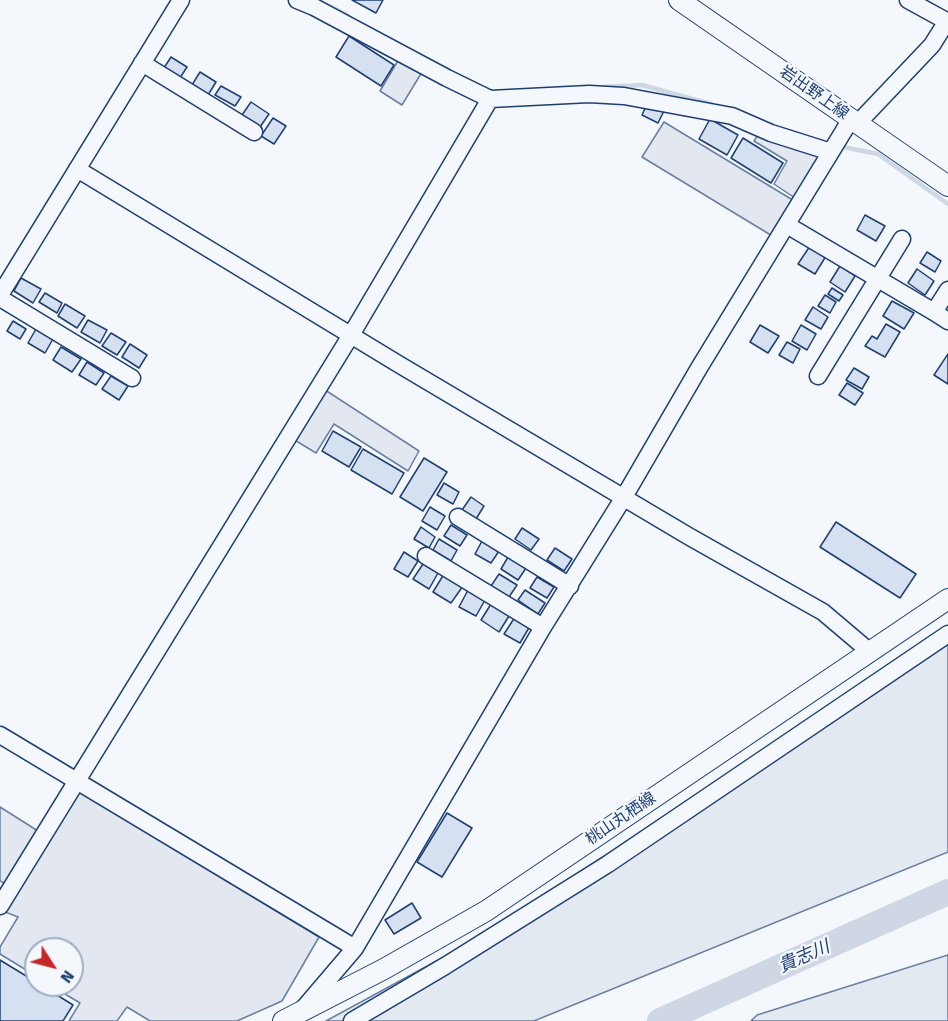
<!DOCTYPE html>
<html>
<head>
<meta charset="utf-8">
<style>
  body { margin:0 }
  #map { position:relative; width:948px; height:1021px; overflow:hidden; background:#f4f7fb; font-family:"Fira Sans",sans-serif }
  canvas { display:block }
  .north { position:absolute; left:24px; top:937px; width:60px; height:60px; box-sizing:border-box; background:#f4f7fb; border:2px solid #9eadc5; border-radius:50%; rotate:126deg; font-size:16px; font-weight:700; line-height:24px; text-align:center; color:#1d3f73 }
  .north::after { content:''; display:block; margin:auto; width:21px; height:27px; background:#c62828; clip-path:polygon(50% 0,100% 100%,50% 72%,0 100%) }
</style>
</head>
<body>
<div id="map">
<canvas width="948" height="1021"></canvas>
<div class="north">N</div>
</div>
<script>
const ctx = document.querySelector('canvas').getContext('2d');
ctx.lineJoin = 'round';
function paint(path, color) { ctx.fillStyle = color; ctx.fill(path, 'evenodd'); }
const toPath = rows => new Path2D(rows.map(r => 'M' + r).join(''));
function stroke(path, color, width, dash) { ctx.strokeStyle = color; ctx.lineWidth = width; ctx.lineCap = dash ? 'butt' : 'round'; ctx.setLineDash(dash || []); ctx.stroke(path); }
function drawText(font, color, halo, rows, align = 'center') {
  ctx.font = font + ' "Fira Sans","Noto Sans JP",sans-serif'; ctx.lineWidth = 4.5; ctx.setLineDash([]); ctx.textBaseline = 'middle'; ctx.strokeStyle = halo; ctx.fillStyle = color; for (const [text, x, y, turn = 0] of rows) {
    ctx.save(); ctx.translate(x, y); ctx.rotate((+turn || 0) * Math.PI / 180); ctx.textAlign = isNaN(turn) ? turn : align; if (halo) ctx.strokeText(text, 0, 0); ctx.fillText(text, 0, 0); ctx.restore();
  }
}
const green = toPath([
  [948,627,948,852,534,1021,326,1021,488,933,948,627],
  [948,955,948,1021,751,1021,757,1015,948,955]
]);
paint(green, '#e3e9f0');
stroke(green, '#687fa3', 1.5);
const parking = toPath([
  [399,59,422,72,402,105,380,91,399,59],
  [664,122,796,202,774,237,642,157,664,122],
  [760,132,823,154,795,198,774,184,787,161,754,141,760,132],
  [319,386,419,451,408,471,334,424,316,453,288,436,319,386],
  [75,789,319,937,282,1001,237,1021,150,1021,127,1007,117,1021,69,1021,80,1003,50,985,72,985,72,949,36,949,36,976,0,954,0,947,18,917,0,910,75,789],
  [0,807,38,831,7,885,0,881,0,807]
]);
paint(parking, '#e3e8f0');
stroke(parking, '#687fa3', 1.5);
stroke(toPath([
  [317,0,347,15],
  [602,87,642,85,711,104],
  [838,146,878,154,948,204]
]), '#cfd7e4', 4.5);
stroke(toPath([
  [660,1021,948,892]
]), '#cfd7e4', 26);
const building = toPath([
  [352,0,383,0,376,13,352,0],
  [349,36,394,65,381,86,336,57,349,36],
  [171,57,187,67,180,78,164,68,171,57],
  [200,72,216,82,208,95,192,85,200,72],
  [221,86,241,97,235,106,215,95,221,86],
  [251,102,269,114,260,127,242,115,251,102],
  [647,104,664,111,658,123,642,115,647,104],
  [273,118,286,126,274,144,261,136,273,118],
  [710,119,738,135,727,155,699,139,710,119],
  [743,138,783,163,771,183,731,158,743,138],
  [865,215,885,226,876,241,857,230,865,215],
  [810,246,826,256,815,274,798,264,810,246],
  [927,252,941,261,935,272,920,263,927,252],
  [840,266,855,276,845,292,830,282,840,266],
  [917,269,934,281,925,295,908,283,917,269],
  [21,278,41,289,33,303,14,291,21,278],
  [832,288,843,295,839,301,828,294,832,288],
  [45,293,62,303,57,313,39,302,45,293],
  [825,295,836,302,830,313,818,306,825,295],
  [892,301,914,313,904,329,883,316,892,301],
  [65,304,85,316,77,328,58,316,65,304],
  [813,307,828,317,821,329,805,320,813,307],
  [88,320,107,330,100,343,81,332,88,320],
  [13,321,26,329,20,339,7,331,13,321],
  [886,324,900,332,885,357,865,346,872,336,877,339,886,324],
  [760,325,779,336,768,353,750,342,760,325],
  [801,325,816,334,807,350,792,341,801,325],
  [36,329,53,339,45,353,28,343,36,329],
  [111,333,126,342,117,355,102,346,111,333],
  [787,342,800,349,793,363,779,355,787,342],
  [130,344,147,355,139,368,122,357,130,344],
  [61,347,81,359,72,372,53,360,61,347],
  [948,354,948,384,934,375,948,354],
  [87,362,104,373,96,385,79,375,87,362],
  [854,368,869,377,862,389,846,380,854,368],
  [111,376,128,386,119,400,102,389,111,376],
  [847,383,863,393,855,405,839,395,847,383],
  [333,431,361,447,349,467,322,451,333,431],
  [363,449,404,473,392,494,351,470,363,449],
  [424,458,447,472,423,511,400,497,424,458],
  [444,483,459,492,453,504,437,495,444,483],
  [471,497,484,506,476,519,462,510,471,497],
  [430,507,445,516,437,530,422,521,430,507],
  [836,522,916,574,900,598,820,547,836,522],
  [451,525,467,535,460,546,444,536,451,525],
  [421,527,435,537,429,548,414,539,421,527],
  [522,528,539,539,531,550,515,539,522,528],
  [439,539,457,550,451,561,433,550,439,539],
  [482,541,499,551,491,563,475,554,482,541],
  [555,548,572,559,564,571,547,560,555,548],
  [404,552,418,561,408,577,394,569,404,552],
  [508,557,526,568,518,580,501,569,508,557],
  [423,564,438,573,429,589,413,579,423,564],
  [444,574,463,586,451,603,433,592,444,574],
  [499,574,517,585,509,597,491,586,499,574],
  [537,577,554,587,547,598,530,588,537,577],
  [468,590,485,600,476,616,459,607,468,590],
  [525,590,545,603,538,614,518,600,525,590],
  [491,604,509,616,499,632,481,620,491,604],
  [515,617,530,626,520,643,504,634,515,617],
  [447,813,472,828,442,877,417,862,447,813],
  [412,903,421,918,394,934,385,920,412,903],
  [0,960,36,982,36,985,41,985,73,1005,63,1021,0,1021,0,960]
]);
paint(building, '#d5e0f0');
stroke(building, '#1d3f73', 1.5);
const minor = toPath([
  [297,0,314,7,447,78,490,99,589,94,624,96,732,116,771,133,831,152],
  [908,0,948,22],
  [142,63,254,132],
  [858,123,932,45,947,21],
  [77,169,400,365,690,537,823,612,869,651],
  [787,225,934,312,948,290],
  [0,295,181,0],
  [0,298,132,378],
  [934,312,948,321],
  [818,376,902,239],
  [458,517,570,586],
  [426,556,543,627],
  [0,735,355,948],
  [0,906,351,335,490,99],
  [303,1009,355,948,543,627,624,497,699,368,851,119],
  [352,1021,445,966,608,864,948,634]
]);
const major = toPath([
  [679,0,948,186],
  [283,1021,384,969,486,911,948,599]
]);
stroke(minor, '#1d3f73', 19);
stroke(major, '#1d3f73', 22);
stroke(minor, '#f4f7fb', 16);
stroke(major, '#f4f7fb', 20);
drawText('16px', '#1d3f73', '#f4f7fb', [
  ["岩出野上線",814,93,35],
  ["桃山丸栖線",621,819,-34]
]);
drawText('italic 18px', '#1d3f73', '#f4f7fb', [
  ["貴志川",804,957,-24]
]);
</script>
</body>
</html>
